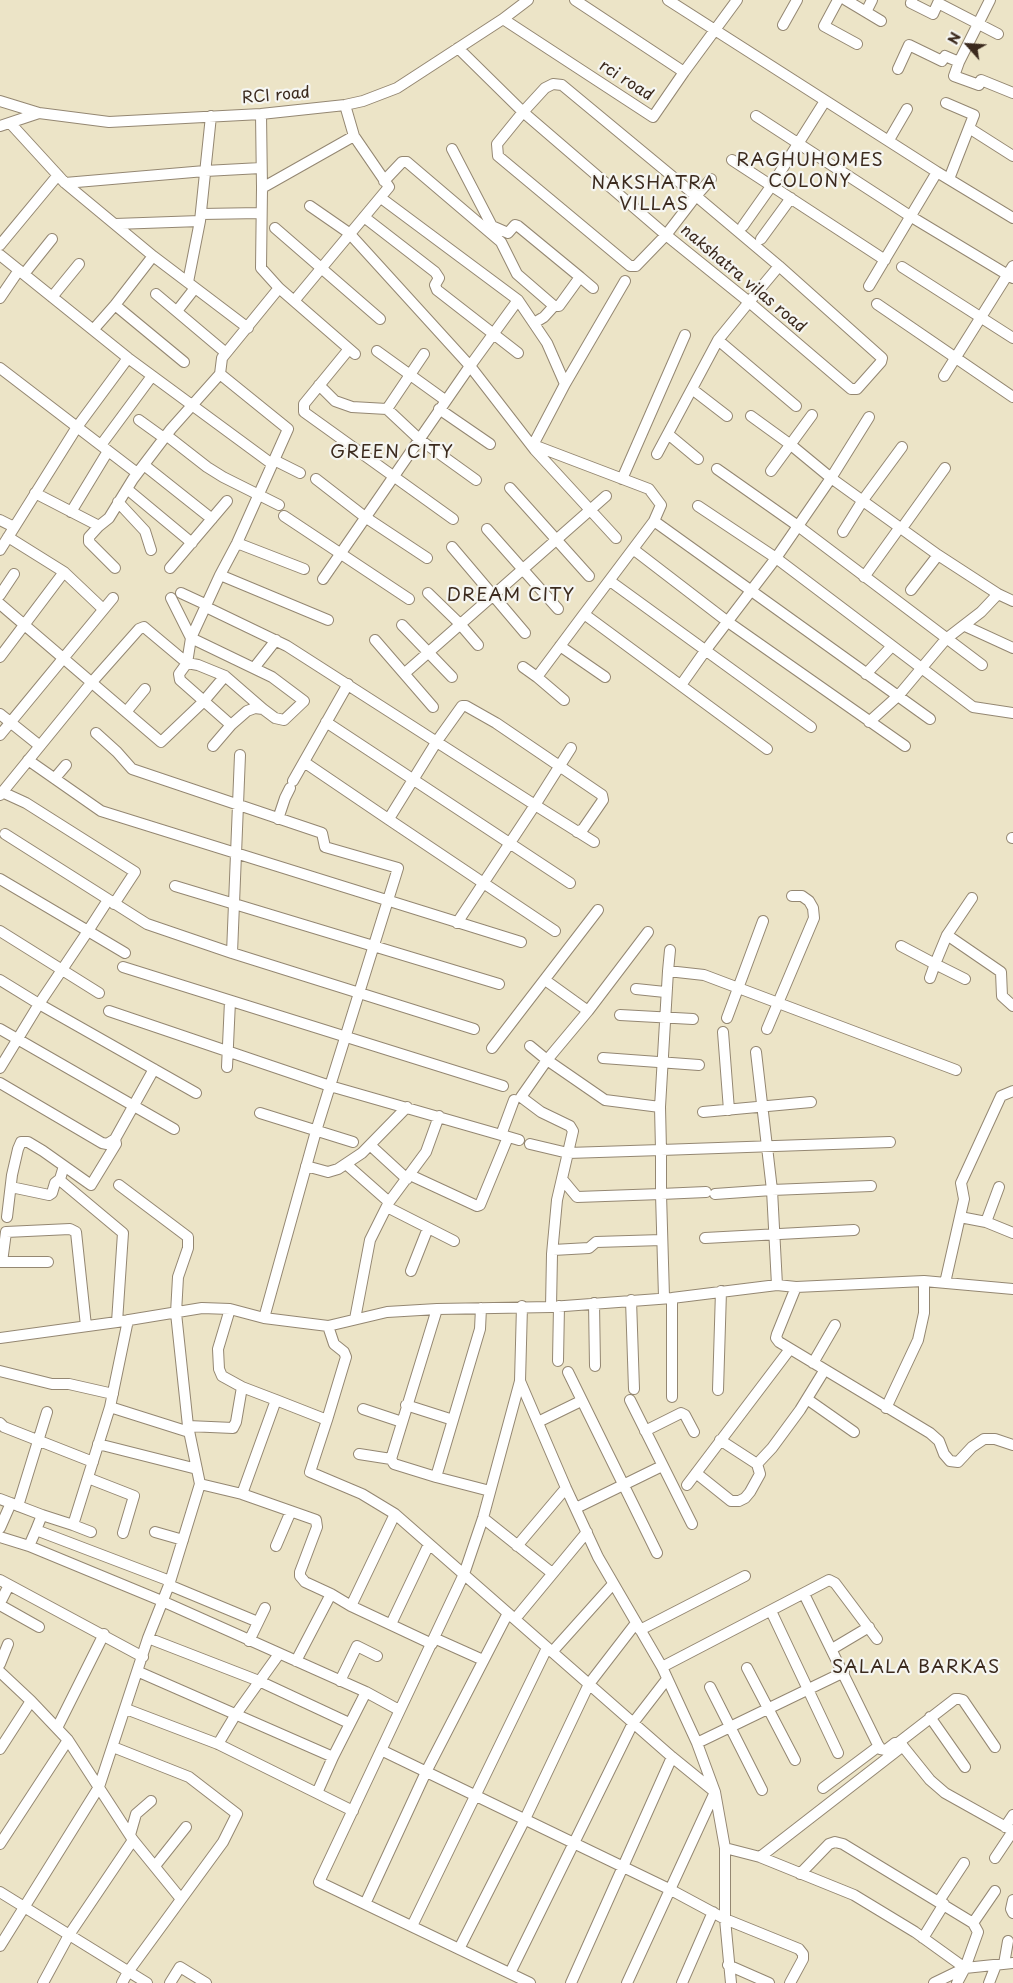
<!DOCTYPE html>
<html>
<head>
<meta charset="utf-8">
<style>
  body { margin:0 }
  #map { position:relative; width:1013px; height:1983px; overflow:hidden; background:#ece4c7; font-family:"Playpen Sans",sans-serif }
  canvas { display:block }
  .north { position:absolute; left:943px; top:20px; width:50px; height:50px; -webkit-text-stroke:4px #f6f6f2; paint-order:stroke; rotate:296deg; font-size:14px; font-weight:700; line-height:20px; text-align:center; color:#3b2a1e }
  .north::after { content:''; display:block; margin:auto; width:18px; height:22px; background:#3b2a1e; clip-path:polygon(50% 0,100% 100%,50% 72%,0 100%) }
</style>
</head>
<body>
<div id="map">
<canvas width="1013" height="1983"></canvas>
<div class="north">N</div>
</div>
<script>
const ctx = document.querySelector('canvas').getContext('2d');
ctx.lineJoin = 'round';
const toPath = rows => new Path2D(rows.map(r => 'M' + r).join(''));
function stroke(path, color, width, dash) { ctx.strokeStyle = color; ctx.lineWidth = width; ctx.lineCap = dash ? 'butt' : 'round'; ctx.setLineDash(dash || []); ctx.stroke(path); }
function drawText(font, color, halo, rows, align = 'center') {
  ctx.font = font + ' "Playpen Sans",sans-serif'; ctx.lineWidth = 4.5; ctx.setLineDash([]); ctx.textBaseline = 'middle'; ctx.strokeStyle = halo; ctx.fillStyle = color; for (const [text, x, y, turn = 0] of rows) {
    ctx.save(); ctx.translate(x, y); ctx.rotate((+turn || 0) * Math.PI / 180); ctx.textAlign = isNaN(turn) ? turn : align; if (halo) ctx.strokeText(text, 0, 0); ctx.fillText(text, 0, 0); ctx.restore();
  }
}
const minor = toPath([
  [668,0,937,172,1013,218],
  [838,0,824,26,857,44],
  [846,0,881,21],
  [912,0,911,3,933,14,938,3,998,34],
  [866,12,872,0],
  [503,19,653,117,684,72,575,0],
  [783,25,797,0],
  [458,48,523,112,666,235,749,302,851,389,857,389,881,362,882,358,779,266,749,302,718,340],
  [959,62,990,0],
  [898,69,909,45,942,61,945,56,959,62,954,76,979,85,981,80,1013,93],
  [684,72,737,0],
  [0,101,39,113,109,122,261,114,345,105,363,101,397,88,503,19,528,0],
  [946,103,974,115,949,179],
  [345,105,354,136],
  [261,114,262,188,354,136,389,187,294,301],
  [756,116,910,216,1013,278],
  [11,124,65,183,153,256,248,328],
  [0,126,39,113],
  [969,128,1013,156],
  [889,140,907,109],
  [452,149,494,230],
  [732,160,885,260],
  [711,179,696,196,562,85,553,84,545,88,523,112,497,144,498,156,630,266,636,266,666,235,696,196,779,266],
  [384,181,402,162,407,162,501,242,517,274,554,306,559,306,580,277,518,226,515,225,508,233,492,226],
  [65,183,205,171,261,168],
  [262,188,261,268,279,288,355,354],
  [381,198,518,300,547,343,565,384],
  [310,206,349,233,470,366,535,450,616,538],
  [201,214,261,213],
  [364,217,435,272,439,278,435,285,437,290,518,353],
  [115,224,200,221],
  [743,226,772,185,825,101],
  [275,228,380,319],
  [761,239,791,198],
  [0,245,58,175],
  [0,255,128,358,272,464],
  [902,267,1013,338],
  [24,274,52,239],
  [580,277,593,288],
  [188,282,200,221,211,116],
  [869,286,937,172],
  [156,294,226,353],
  [52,297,79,264],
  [0,298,19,270],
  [877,304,1013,397],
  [115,305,184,362],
  [177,311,195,288],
  [534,323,544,317,554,306],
  [93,330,115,305,153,256],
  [349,349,304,404,304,412,453,519],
  [377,351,445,400],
  [0,368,137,473],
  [944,376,1013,266],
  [319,385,335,401,352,407,387,409,419,439,476,480],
  [692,389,727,416],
  [387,409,424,354],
  [439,409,490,444],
  [751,416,791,445,831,478,938,555,998,594,1013,601],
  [869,417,831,478,798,526,982,665],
  [139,420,164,438],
  [668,434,698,459],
  [166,435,207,467,223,477,279,505],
  [101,445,152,376],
  [533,445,565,384,625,281],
  [532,446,536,446,649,489,661,505,654,521,584,614],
  [657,454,718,340,796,406],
  [274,460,300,473],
  [144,465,212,519],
  [771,471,812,415],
  [316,479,365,517,427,558],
  [622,479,685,335],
  [510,488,589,576],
  [127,489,192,543],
  [35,493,99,526,89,537,89,542,115,568],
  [118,502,145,531,151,550],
  [698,506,776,558,798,526,717,469],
  [71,512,108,451],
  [284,516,409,599],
  [0,520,14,527],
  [654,521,930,719],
  [99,526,109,518,133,479,171,429,220,374,222,358,279,288],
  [902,528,945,468],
  [487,529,558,609],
  [843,532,863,500,902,447],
  [8,537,64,572,103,609],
  [237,543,304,569],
  [452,547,525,633],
  [633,549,728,622,905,746],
  [0,550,77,427,128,358],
  [170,568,227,501],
  [220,575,328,620],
  [864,577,900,527],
  [323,579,470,366,518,300],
  [610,581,811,727],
  [911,590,938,555],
  [181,593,207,605],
  [428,593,460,624,478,645],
  [0,595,14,574],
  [171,598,191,638,272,677,304,701,284,720,275,718,263,709],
  [0,604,161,742,203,702,225,676],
  [206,607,287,646,535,805,457,923],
  [402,625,452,677],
  [965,626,1013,648],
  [375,640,433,707],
  [560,646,605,677],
  [0,657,64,572],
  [523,667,537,677],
  [254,668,276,640],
  [405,673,606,496],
  [866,674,892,646],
  [681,685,705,651,776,558,973,707,1013,713],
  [564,700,537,677,584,614,767,749],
  [126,712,145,689],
  [0,714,40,746],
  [326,722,570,883],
  [869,722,899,695,946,639,981,612,998,594],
  [96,733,117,752,132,769,322,833,325,847,398,868,316,1131,264,1318],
  [0,735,113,598],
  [213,746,231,725],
  [571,748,535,805,594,842],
  [28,760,101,811,521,942],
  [304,762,391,821],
  [55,778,66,765],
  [293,781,348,684],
  [2,792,26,803,135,872,114,904],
  [0,795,92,682,139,629,144,627,187,663,198,665,225,676,263,709,255,708,247,711,231,725,180,680,179,674,187,663,191,638,220,575,237,543,288,429,220,374],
  [278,819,285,798,290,788],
  [5,834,147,924,232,953,474,1029],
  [1012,838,1013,838],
  [0,879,88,931,39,1004,196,1093],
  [175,886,499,984],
  [108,900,88,931,125,953],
  [0,931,99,993],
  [555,931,391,821,390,817,437,741,462,706,466,706,496,723,602,795,603,800,583,829,577,832],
  [947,935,1001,972,1002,996,1013,1006],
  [901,946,935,964,947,935,972,898],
  [232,953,240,755],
  [123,967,503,1086],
  [668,971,670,950],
  [930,978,935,964,965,979],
  [0,980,39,1004,0,1068],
  [545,980,588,1011],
  [636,989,665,992],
  [109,1011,330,1086,501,1135,514,1100],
  [620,1015,693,1019],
  [727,1018,763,921],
  [0,1029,174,1129],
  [767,1029,814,918,813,908,809,901,802,896,792,896],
  [723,1032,729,1110],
  [530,1046,547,1060,605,1100,660,1107,661,1150,890,1142],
  [492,1048,598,910],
  [756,1052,772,1190,777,1285],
  [603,1058,699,1065],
  [227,1067,230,1001],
  [0,1083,102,1143,107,1144,115,1139,154,1069],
  [660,1107,668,971,704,975,956,1070],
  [703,1112,811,1102],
  [260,1113,353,1142],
  [502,1135,519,1140],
  [530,1144,568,1153,661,1150,661,1194,706,1192],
  [370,1145,407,1179],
  [346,1164,389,1202],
  [64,1166,60,1179,62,1182,123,1233,117,1322],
  [306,1166,328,1172,338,1169,362,1153,407,1107],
  [410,1175,477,1206,480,1205,508,1137],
  [562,1179,577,1197,661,1194,664,1297],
  [11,1187,49,1195,52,1193,55,1183,60,1179],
  [999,1187,986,1222,1013,1233],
  [715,1194,772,1190,871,1186],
  [387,1207,454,1241],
  [7,1217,12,1175,18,1149,21,1142,28,1142,43,1151,91,1185,116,1144,115,1139],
  [960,1217,986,1222],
  [705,1238,854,1230],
  [553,1250,589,1248,596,1242,662,1240],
  [0,1262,48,1262],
  [2,1262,6,1232,70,1229,76,1232,86,1326],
  [411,1271,428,1228],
  [945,1283,964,1199,961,1183,1001,1096,1013,1091],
  [796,1287,777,1334,776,1338,779,1342,930,1433,939,1441,944,1454,950,1461,958,1462,972,1447,984,1439,995,1439,1013,1445],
  [672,1298,672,1397],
  [631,1300,634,1389],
  [594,1303,595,1366],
  [522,1306,520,1381,483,1518,464,1574,319,1882,530,1983],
  [551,1307,552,1254,557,1200,573,1131,570,1126,541,1112,521,1097,547,1060,588,1011,648,932],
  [481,1308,480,1329,436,1477,490,1491],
  [230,1309,218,1349,219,1369,222,1376,242,1387],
  [355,1319,370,1240,389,1202,426,1152,439,1116],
  [0,1338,117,1322,202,1308,230,1309,264,1318,328,1326,387,1312,437,1309,551,1307,672,1298,777,1285,796,1287,924,1281,1013,1289],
  [558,1361,559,1306],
  [813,1363,835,1325],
  [0,1371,52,1384,69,1384,113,1394],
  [568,1372,657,1553],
  [520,1381,566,1488,598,1557,662,1667,697,1743,715,1792,725,1848,725,1919,731,1983],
  [718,1390,721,1291],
  [807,1399,854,1432],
  [630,1400,692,1524],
  [406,1405,453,1420],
  [110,1407,189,1432],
  [886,1408,918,1340,924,1313,924,1281],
  [363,1409,402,1422],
  [327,1420,346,1357,344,1352,334,1344,328,1326],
  [538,1422,581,1401],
  [0,1423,4,1427,93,1462],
  [188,1426,233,1428,236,1422,242,1387,276,1400],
  [645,1431,681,1413,685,1415,694,1432],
  [98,1444,197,1469],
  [359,1454,391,1459],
  [757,1464,772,1448,800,1410,824,1371],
  [696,1473,731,1501,739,1501,745,1498,750,1492,760,1474,757,1464,720,1440],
  [436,1477,394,1464,391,1459,437,1309],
  [88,1478,134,1496,123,1533],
  [200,1484,242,1494],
  [687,1485,790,1349],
  [0,1499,42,1515],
  [18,1506,47,1412],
  [576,1508,662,1466],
  [483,1518,552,1573],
  [0,1528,11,1503],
  [36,1530,42,1515,73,1525],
  [91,1532,73,1525,110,1407,128,1320],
  [155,1532,183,1540],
  [0,1537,29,1546],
  [276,1546,291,1511],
  [517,1546,566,1488],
  [0,1580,143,1657],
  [170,1581,36,1530,29,1546,162,1601,366,1692,399,1710],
  [169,1585,258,1622],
  [331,1594,305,1582,300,1576,300,1572,317,1527,316,1520,242,1494,276,1400,327,1420,310,1472,362,1494,395,1514,672,1757,715,1792,627,1983],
  [804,1594,880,1749,886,1750,895,1743,901,1744,930,1780,945,1793,1013,1831],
  [0,1603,9,1585],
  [0,1605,39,1627],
  [351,1606,395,1514],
  [771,1611,838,1753],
  [515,1619,587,1532],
  [391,1624,429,1544],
  [640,1630,745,1576],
  [148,1638,259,1681,349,1723],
  [434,1638,483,1660],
  [249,1641,265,1608],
  [832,1649,869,1627],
  [552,1652,613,1584],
  [296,1661,331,1594,351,1606,432,1644],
  [0,1664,8,1644],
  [662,1667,829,1580,835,1583,877,1639],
  [747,1668,795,1760],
  [0,1672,31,1701,68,1740,133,1840,181,1899],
  [139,1672,333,1757],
  [340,1681,357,1646,377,1656],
  [710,1687,762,1790],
  [126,1709,218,1744,353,1811],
  [930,1717,965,1767],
  [57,1728,104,1634],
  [697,1743,844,1672],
  [898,1743,955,1699,959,1699,963,1700,995,1747],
  [218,1744,236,1714,279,1654],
  [113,1747,189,1777,237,1814,223,1842,128,1972,122,1983],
  [0,1749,31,1701],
  [381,1750,671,1890,725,1919,799,1949,803,1954,803,1959,790,1983],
  [823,1788,879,1746],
  [317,1793,333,1757,366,1692],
  [1005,1827,1013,1815],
  [130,1835,136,1814,151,1801],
  [0,1844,68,1740],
  [725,1848,760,1857,854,1895,915,1932,965,1968],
  [760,1857,903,1746],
  [995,1858,1013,1831],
  [155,1866,186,1827],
  [800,1874,829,1844,835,1842,843,1844,973,1923,978,1932,965,1968,957,1983],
  [0,1892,147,1983],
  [1013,1900,1011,1909,1013,1913],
  [939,1901,964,1863],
  [365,1904,426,1772,508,1613],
  [973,1923,995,1891],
  [412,1926,547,1648],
  [923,1938,944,1904],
  [0,1946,99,1787,148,1638,169,1585,200,1484,188,1426,176,1313,178,1277,188,1248,188,1237,119,1185],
  [459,1949,525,1819,589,1684,636,1623],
  [1004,1964,1008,1941],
  [728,1965,769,1983],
  [510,1973,633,1723,667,1679],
  [43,1983,69,1935,133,1840],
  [170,1983,180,1967,206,1983],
  [571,1983,672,1757],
  [682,1983,713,1912],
  [934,1983,965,1968,1013,1963],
  [989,1983,996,1965]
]);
stroke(minor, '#948772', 12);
stroke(minor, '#fff', 10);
drawText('16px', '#3b2a1e', '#f6f6f2', [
  ["rci road",626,81,33],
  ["RCI road",276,96,-5],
  ["nakshatra vilas road",743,279,40]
]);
ctx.letterSpacing = '1px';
drawText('18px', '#3b2a1e', '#f6f6f2', [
  ["RAGHUHOMES",810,161],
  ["COLONY",810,182],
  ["NAKSHATRA",654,184],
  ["VILLAS",654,205],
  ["GREEN CITY",392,453],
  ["DREAM CITY",511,596],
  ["SALALA BARKAS",916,1668]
]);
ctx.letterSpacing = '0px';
</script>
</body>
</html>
